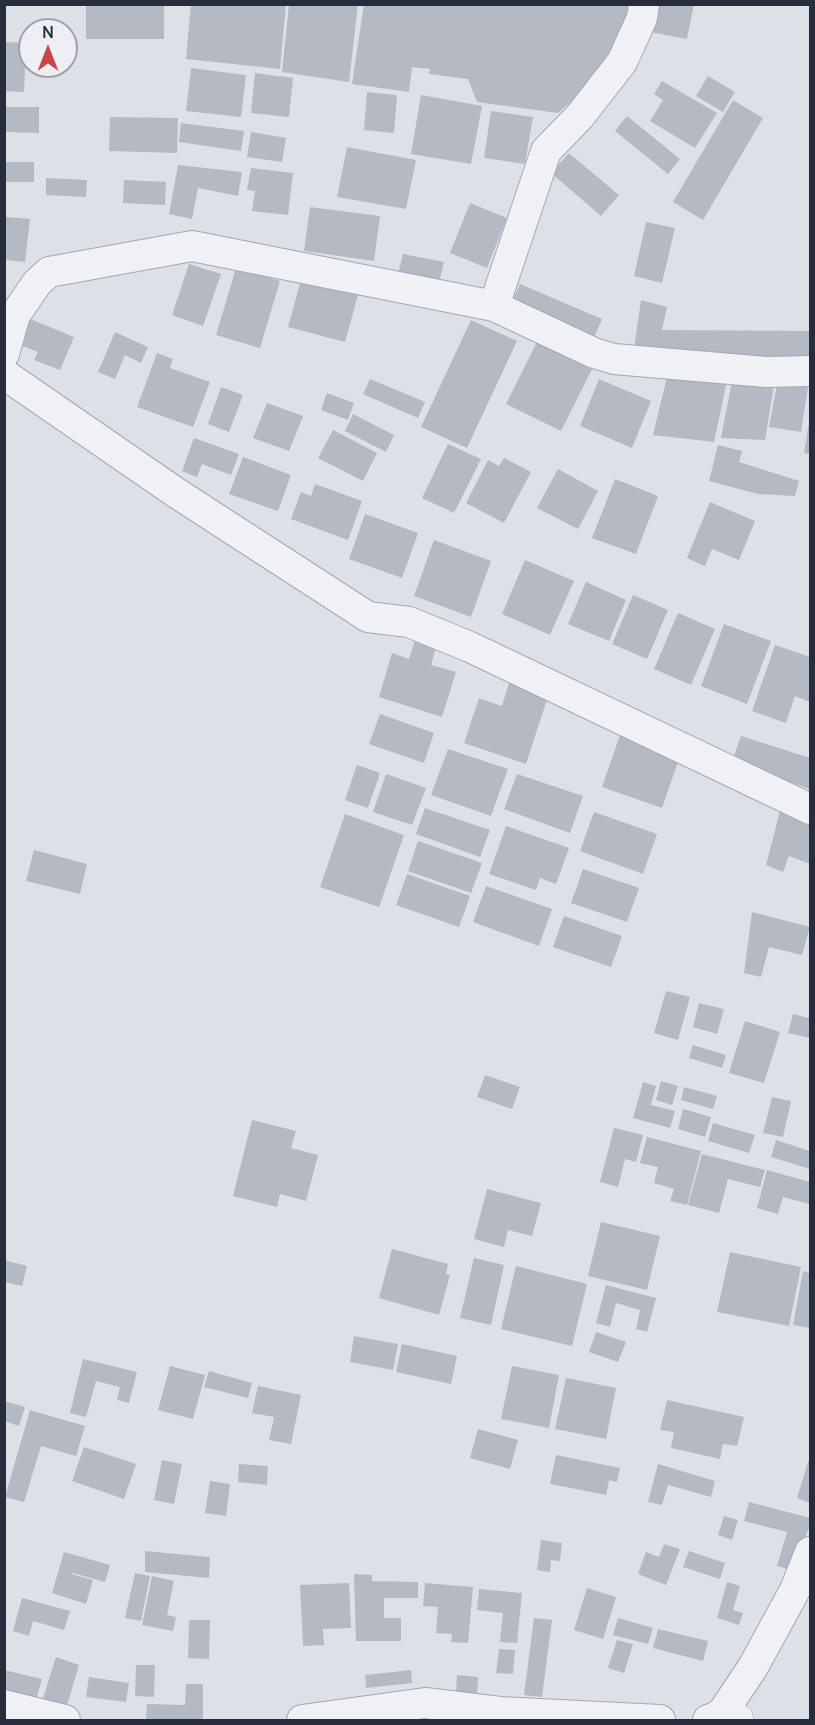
<!DOCTYPE html>
<html>
<head>
<meta charset="utf-8">
<style>
  body { margin:0 }
  #map { position:relative; width:815px; height:1725px; overflow:hidden; background:#dde0e7; font-family:Manrope,sans-serif }
  canvas { display:block }
  .frame { position:absolute; inset:0; border:6px solid #272d3d; pointer-events:none }
  .north { position:absolute; left:18px; top:18px; width:60px; height:60px; box-sizing:border-box; background:#edeff5; border:2px solid #9ea1ab; border-radius:50%; rotate:0deg; font-size:16px; font-weight:700; line-height:24px; text-align:center; color:#272d3d }
  .north::after { content:''; display:block; margin:auto; width:21px; height:27px; background:#ca4449; clip-path:polygon(50% 0,100% 100%,50% 72%,0 100%) }
</style>
</head>
<body>
<div id="map">
<canvas width="815" height="1725"></canvas>
<div class="frame"></div>
<div class="north">N</div>
</div>
<script>
const ctx = document.querySelector('canvas').getContext('2d');
ctx.lineJoin = 'round';
function paint(path, color) { ctx.fillStyle = color; ctx.fill(path, 'evenodd'); }
const toPath = rows => new Path2D(rows.map(r => 'M' + r).join(''));
function stroke(path, color, width, dash) { ctx.strokeStyle = color; ctx.lineWidth = width; ctx.lineCap = dash ? 'butt' : 'round'; ctx.setLineDash(dash || []); ctx.stroke(path); }
paint(toPath([
  [86,4,164,4,164,39,86,39],
  [191,4,286,4,280,69,186,59],
  [289,4,358,4,349,82,282,72],
  [364,4,636,4,609,68,558,113,477,102,468,79,429,74,430,69,412,67,409,92,352,84],
  [655,4,694,4,687,39,650,32],
  [4,42,26,43,24,92,4,91],
  [191,68,246,75,241,117,186,111],
  [255,73,293,78,289,117,251,113],
  [708,76,735,92,723,112,696,96],
  [662,81,717,113,695,148,650,121,663,100,654,94],
  [367,92,397,95,394,133,364,130],
  [421,95,482,106,471,164,411,154],
  [733,100,763,118,703,220,673,202],
  [4,107,39,107,39,133,4,132],
  [491,111,533,117,525,164,484,158],
  [627,116,680,159,668,174,615,131],
  [110,117,178,118,177,153,109,151],
  [181,123,244,131,241,151,179,142],
  [251,132,286,138,282,162,247,157],
  [347,147,416,160,406,209,337,197],
  [569,153,619,195,601,216,551,173],
  [4,162,34,162,34,182,4,182],
  [178,165,242,172,238,196,198,188,192,219,169,214],
  [251,168,293,173,288,215,252,211,255,191,247,190],
  [46,178,87,180,86,197,46,195],
  [124,180,166,182,165,205,123,203],
  [470,203,507,218,487,268,450,253],
  [310,207,380,216,374,261,304,251],
  [5,217,30,219,25,262,5,260],
  [646,222,675,228,662,283,634,276],
  [403,254,444,262,438,287,397,278],
  [189,264,221,274,203,326,172,315],
  [236,268,280,281,260,348,216,335],
  [302,276,359,291,345,342,288,327],
  [520,284,602,319,593,340,511,304],
  [641,300,667,307,662,330,810,331,810,363,633,356],
  [23,316,74,337,60,370,34,360,38,352,12,342],
  [471,320,517,341,467,448,421,427],
  [115,332,148,347,141,363,125,355,115,379,98,372],
  [537,342,592,369,561,431,506,404],
  [157,353,173,359,170,368,210,382,193,427,137,407],
  [668,373,728,376,714,442,653,435],
  [733,376,775,379,765,440,721,438],
  [370,379,425,402,418,418,363,394],
  [599,379,651,401,632,448,580,426],
  [778,379,809,381,801,432,769,427],
  [221,387,243,395,229,432,208,424],
  [327,393,354,403,348,420,321,410],
  [267,403,303,416,289,451,253,438],
  [353,414,394,435,386,452,345,431],
  [809,423,810,424,810,454,804,453],
  [333,430,377,453,363,481,318,458],
  [194,438,239,454,231,475,202,464,197,477,182,471],
  [448,444,481,459,454,513,422,498],
  [718,445,742,451,739,462,799,481,795,496,758,494,709,481],
  [243,457,291,475,278,511,229,494],
  [504,458,531,472,504,523,466,503,488,460,499,466],
  [558,469,598,491,578,529,537,508],
  [615,479,658,496,636,554,592,538],
  [315,484,362,501,348,540,291,519,301,492,311,496],
  [710,502,755,521,739,560,712,549,705,566,687,558],
  [365,514,418,533,402,578,349,559],
  [434,540,491,561,471,617,414,596],
  [525,560,574,581,550,635,502,614],
  [586,582,626,600,609,641,568,624],
  [633,595,668,610,647,659,612,644],
  [678,613,715,629,691,685,654,669],
  [724,624,771,641,747,704,701,686],
  [416,637,437,644,431,665,456,672,442,717,379,697,392,653,409,659],
  [775,645,810,657,810,702,795,696,786,723,752,711],
  [509,683,548,696,526,764,464,743,479,698,502,706],
  [380,714,434,733,424,763,369,744],
  [620,735,680,756,662,808,602,787],
  [741,736,810,758,810,789,731,764],
  [448,749,508,769,491,816,431,795],
  [357,765,380,773,368,808,345,800],
  [386,774,426,788,412,825,373,812],
  [517,774,583,796,570,833,504,809],
  [781,807,810,817,810,864,789,856,783,872,766,865],
  [425,808,490,830,480,857,416,834],
  [594,812,657,834,643,874,580,851],
  [345,814,404,835,379,907,320,887],
  [506,826,569,848,556,884,540,878,536,890,489,874],
  [418,841,482,863,471,893,408,871],
  [34,850,87,864,80,894,26,881],
  [583,869,639,888,627,922,571,903],
  [407,874,470,896,459,927,396,905],
  [486,886,552,909,539,946,473,922],
  [752,912,810,927,802,955,769,947,761,977,744,973],
  [564,916,622,936,611,967,553,947],
  [666,991,690,997,678,1040,654,1033],
  [699,1003,724,1009,717,1034,693,1027],
  [810,1012,810,1038,788,1033,793,1014,808,1018],
  [745,1021,780,1032,764,1083,729,1073],
  [693,1045,726,1055,722,1068,689,1058],
  [485,1075,520,1087,512,1109,477,1097],
  [661,1081,678,1086,672,1105,656,1100],
  [643,1082,656,1086,651,1105,675,1111,670,1128,633,1118],
  [684,1087,717,1096,713,1109,681,1100],
  [772,1097,791,1101,783,1137,763,1133],
  [683,1109,711,1117,705,1137,678,1129],
  [252,1120,296,1131,291,1148,318,1155,306,1201,280,1194,277,1207,233,1196],
  [713,1123,755,1135,749,1153,708,1141],
  [614,1128,643,1135,636,1162,625,1159,618,1187,600,1182],
  [647,1137,701,1151,687,1205,670,1201,674,1189,654,1183,658,1167,640,1163],
  [776,1140,810,1151,810,1169,771,1157],
  [702,1154,765,1170,760,1187,728,1179,719,1213,688,1205],
  [767,1170,810,1182,810,1204,783,1197,778,1214,757,1208],
  [487,1189,541,1203,532,1236,508,1230,504,1247,474,1239],
  [601,1222,660,1236,647,1290,588,1276],
  [392,1249,448,1264,446,1274,450,1275,439,1315,379,1298],
  [730,1252,801,1267,789,1326,717,1312],
  [474,1258,504,1265,491,1325,460,1318],
  [4,1260,27,1266,22,1286,4,1282],
  [516,1266,587,1284,572,1346,501,1329],
  [803,1271,810,1273,810,1328,793,1325],
  [606,1285,656,1298,647,1332,636,1329,640,1310,616,1303,610,1327,596,1323],
  [596,1332,626,1342,618,1362,589,1352],
  [354,1336,398,1344,393,1370,350,1362],
  [402,1344,457,1356,451,1384,396,1372],
  [83,1359,137,1372,129,1403,117,1400,120,1387,96,1381,86,1417,70,1413],
  [170,1366,205,1375,193,1419,158,1410],
  [512,1366,559,1375,549,1428,501,1419],
  [209,1371,252,1383,248,1398,204,1387],
  [566,1378,616,1388,606,1439,555,1429],
  [258,1386,301,1395,291,1444,269,1440,274,1417,252,1413],
  [667,1400,744,1417,737,1446,723,1444,720,1459,671,1448,674,1432,660,1430],
  [4,1401,25,1407,19,1426,4,1421],
  [30,1410,85,1426,76,1456,41,1446,24,1502,5,1497],
  [478,1429,518,1440,510,1469,470,1458],
  [84,1447,136,1464,124,1499,72,1481],
  [556,1455,620,1468,617,1482,609,1480,606,1495,550,1484],
  [810,1456,810,1503,797,1498],
  [162,1460,182,1464,174,1504,154,1500],
  [239,1464,268,1466,267,1485,238,1482],
  [658,1464,715,1481,711,1497,668,1485,662,1505,648,1502],
  [210,1481,230,1484,226,1516,205,1513],
  [749,1502,810,1518,810,1526,791,1570,777,1566,787,1532,744,1521],
  [724,1516,738,1520,732,1540,718,1535],
  [541,1540,562,1543,560,1561,551,1560,550,1572,537,1570],
  [664,1544,680,1549,666,1585,638,1574,646,1552,659,1557],
  [145,1551,210,1557,209,1578,145,1572],
  [689,1551,725,1563,720,1579,683,1567],
  [64,1552,110,1565,105,1582,73,1573,72,1574,93,1580,86,1604,52,1593],
  [135,1573,150,1576,141,1621,125,1618],
  [354,1574,372,1575,372,1581,418,1582,418,1598,384,1598,384,1618,401,1618,401,1641,356,1641],
  [152,1576,174,1581,167,1615,176,1617,173,1631,142,1625],
  [727,1582,740,1586,733,1610,743,1613,739,1625,717,1618],
  [349,1583,351,1628,323,1629,324,1645,303,1646,300,1585],
  [425,1583,473,1587,468,1643,451,1642,452,1634,436,1633,438,1607,423,1606],
  [587,1588,616,1597,603,1639,574,1630],
  [479,1589,522,1593,517,1643,500,1642,503,1613,477,1610],
  [22,1598,70,1611,64,1630,33,1621,29,1636,13,1631],
  [534,1618,552,1620,542,1697,524,1695],
  [618,1618,653,1628,648,1644,613,1635],
  [189,1620,210,1620,209,1659,188,1658],
  [658,1629,708,1641,703,1661,653,1648],
  [617,1640,633,1644,624,1673,608,1668],
  [499,1649,515,1650,513,1674,496,1673],
  [56,1657,79,1665,65,1712,41,1705],
  [136,1665,155,1665,154,1697,135,1696],
  [4,1670,42,1679,35,1703,4,1695],
  [411,1670,412,1683,366,1688,365,1675],
  [457,1675,478,1677,477,1694,456,1692],
  [89,1677,129,1683,126,1702,86,1697],
  [186,1684,203,1684,203,1720,146,1720,147,1704,185,1705]
]), '#b5b9c3');
const minor = toPath([
  [494,306,546,151,580,116,622,62,642,18,644,4],
  [4,354,15,315,37,283,49,272,192,246,494,306,594,353,614,359,766,372,810,371],
  [4,374,175,492,368,617,409,622,470,647,810,809],
  [4,1705,65,1720],
  [302,1720,425,1703,500,1712,660,1720],
  [708,1720,721,1715,753,1667,795,1590,810,1552]
]);
const tertiary = toPath([
  [721,1715,737,1720]
]);
stroke(minor, '#a3a7b1', 32);
stroke(tertiary, '#a3a7b1', 34);
stroke(minor, '#f0f1f5', 30);
stroke(tertiary, '#f0f1f5', 33);
</script>
</body>
</html>
